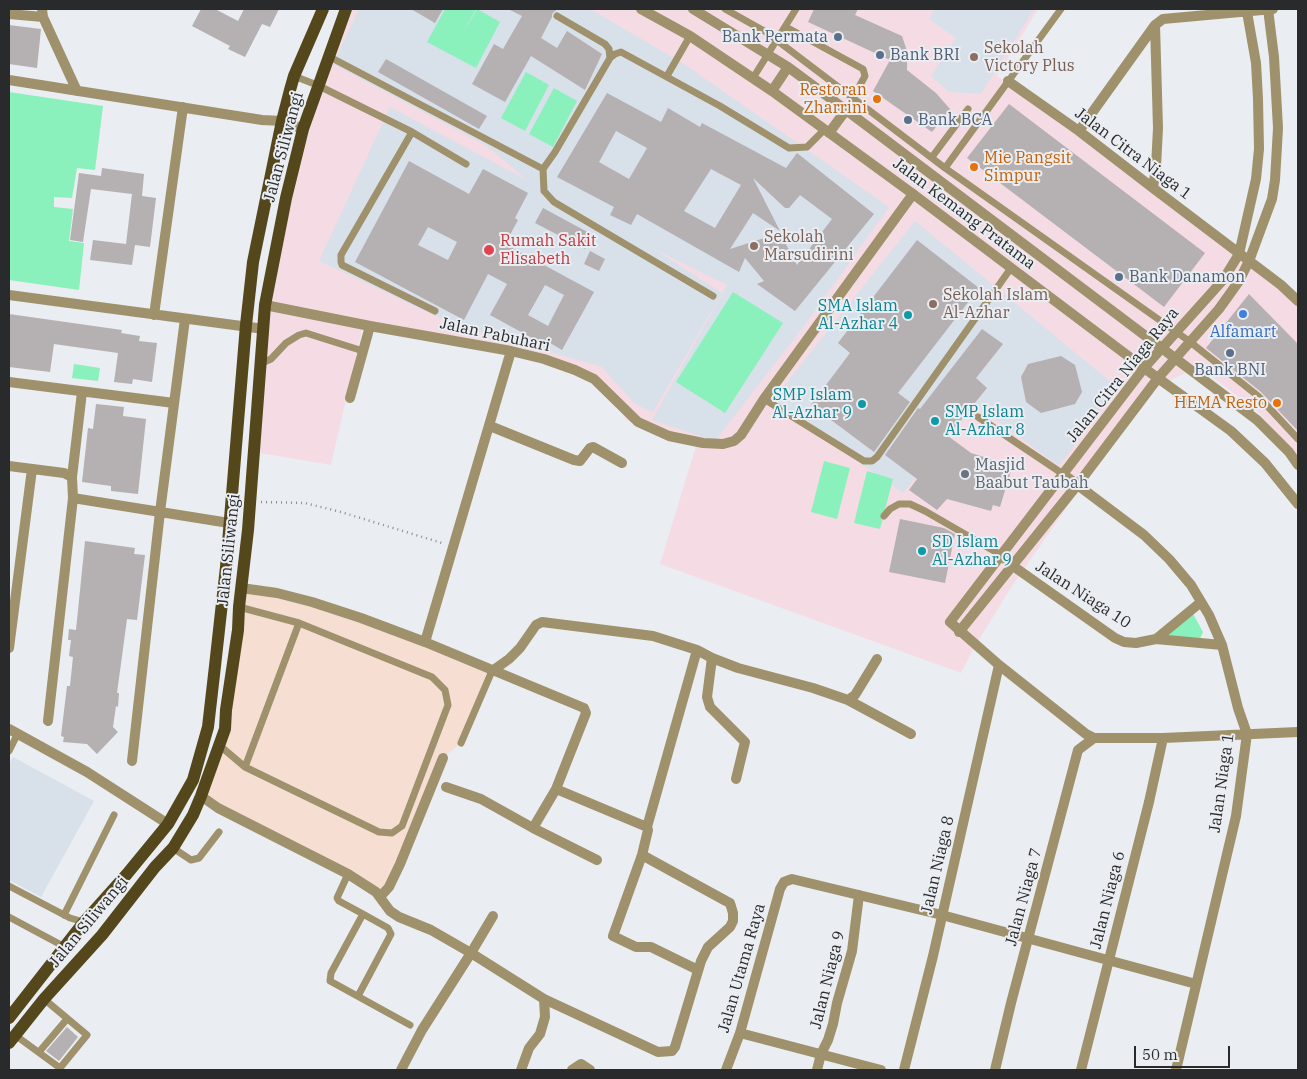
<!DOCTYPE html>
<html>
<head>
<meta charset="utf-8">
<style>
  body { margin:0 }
  #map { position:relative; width:1307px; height:1079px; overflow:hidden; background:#eaedf1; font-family:"IBM Plex Serif",serif }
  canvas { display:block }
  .frame { position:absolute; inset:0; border:10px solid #292a2b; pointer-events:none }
  .scale { position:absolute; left:1134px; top:1046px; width:96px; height:22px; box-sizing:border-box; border:2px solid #292a2b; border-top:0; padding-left:6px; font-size:15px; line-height:18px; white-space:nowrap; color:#292a2b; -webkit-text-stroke:4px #eaedf1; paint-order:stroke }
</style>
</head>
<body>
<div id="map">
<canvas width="1307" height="1079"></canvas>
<div class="frame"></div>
<div class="scale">50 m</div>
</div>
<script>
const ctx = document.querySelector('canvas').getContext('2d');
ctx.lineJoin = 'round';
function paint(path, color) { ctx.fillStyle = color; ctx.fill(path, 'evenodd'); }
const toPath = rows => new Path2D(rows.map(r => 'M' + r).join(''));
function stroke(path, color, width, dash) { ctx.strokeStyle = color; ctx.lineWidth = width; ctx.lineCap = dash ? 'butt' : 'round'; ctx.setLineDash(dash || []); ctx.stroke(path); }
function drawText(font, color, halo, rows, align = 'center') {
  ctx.font = font + ' "IBM Plex Serif",serif'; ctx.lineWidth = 4; ctx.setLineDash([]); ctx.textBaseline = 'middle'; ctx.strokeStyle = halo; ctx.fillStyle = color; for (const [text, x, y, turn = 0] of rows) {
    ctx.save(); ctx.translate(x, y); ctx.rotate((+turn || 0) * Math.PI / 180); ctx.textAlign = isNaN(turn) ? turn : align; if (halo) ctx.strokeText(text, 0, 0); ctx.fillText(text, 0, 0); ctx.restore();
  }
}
paint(toPath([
  [347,9,1038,9,997,76,1282,285,1298,299,1298,458,1259,413,1198,366,1146,393,1010,589,974,648,961,673,660,564,696,446,626,420,609,386,515,353,364,321,331,465,254,452,265,305,286,198]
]), '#f5dce4');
paint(toPath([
  [241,588,278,593,492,671,461,743,443,758,384,894,201,796,219,745]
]), '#f6ded3');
paint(toPath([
  [359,9,590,9,684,64,889,207,804,326,715,441,652,420,727,285,654,249,722,293,653,412,635,404,602,367,455,325,319,261,390,107,527,180,487,146,333,64],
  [934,9,1034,9,981,94,949,92,931,76,956,38,929,19],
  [915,221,1117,387,1059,466,976,405,903,493,772,401],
  [13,757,94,801,41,897,9,880,9,764]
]), '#d8e0ea');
paint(toPath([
  [445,9,476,9,462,35,477,9,500,22,476,68,427,42],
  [526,72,549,85,525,131,501,118],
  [554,88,577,101,553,147,529,134],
  [9,92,103,106,95,170,77,168,72,198,54,197,54,207,73,209,69,241,84,243,79,290,9,280],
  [733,292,783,323,725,413,676,382],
  [74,364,100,368,98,381,72,378],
  [824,461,850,468,837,519,811,512],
  [867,471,893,479,880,529,854,523],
  [1192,612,1203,632,1200,639,1164,636]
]), '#8af1bc');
paint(toPath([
  [201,9,215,9,238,21,244,9,279,9,270,27,262,24,245,57,228,49,230,46,192,26],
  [411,9,443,9,435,23],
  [508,9,557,9,552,14,552,17,541,38,557,48,567,31,602,54,585,90,531,56,505,102,472,84,494,44,503,49,522,16],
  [814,9,858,9,855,15,902,36,907,51,907,70,936,93,950,109,932,132,873,91,890,60,808,22],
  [9,25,41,29,37,68,9,64],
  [386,59,487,116,479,129,378,72],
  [607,93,661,122,668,108,700,127,702,123,786,168,797,153,874,214,795,311,757,284,764,281,745,258,739,272,637,214,631,225,610,215,614,207,557,177],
  [616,131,647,148,629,179,599,162],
  [711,169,741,185,715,228,684,211],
  [753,178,785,208,789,208,800,195,832,219,797,265,780,233,730,249,753,213,780,231],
  [1009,104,1205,253,1164,307,967,158],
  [409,161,469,194,483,169,528,193,515,218,518,220,505,244,594,292,562,350,545,340,543,344,490,315,507,284,488,274,464,320,355,262],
  [428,227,457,242,448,260,418,245],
  [545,285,564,295,548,326,528,315],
  [102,168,144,174,142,196,156,198,150,247,135,245,132,265,90,260,93,240,126,244,132,194,91,189,83,242,70,240,79,173,101,176],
  [543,208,593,235,585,249,535,223],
  [917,240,979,288,898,393,910,402,874,452,811,405,850,353,838,343],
  [590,251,605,259,599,271,584,264],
  [1249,294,1298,344,1298,431,1261,392,1206,348],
  [9,314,122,330,121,333,140,336,139,341,157,343,152,382,133,379,132,384,114,382,118,353,54,344,50,372,9,367],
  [982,329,1003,344,976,378,987,388,948,436,971,453,1006,464,1004,470,1011,471,1000,507,993,505,991,511,947,499,937,510,909,490,917,479,885,455,918,408,920,409],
  [1061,356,1075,365,1082,392,1075,404,1041,413,1026,402,1021,377,1028,364],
  [96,404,124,407,123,416,146,419,138,494,111,491,111,486,82,482,88,428,93,429],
  [900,519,944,528,955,534,945,583,889,572],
  [85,541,135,548,134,554,145,555,137,620,127,619,117,693,119,693,118,707,116,706,113,727,118,732,97,754,87,744,63,742,64,737,61,736,67,686,70,686,73,657,69,656,71,640,68,640,69,629,76,630],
  [67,1027,78,1037,59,1061,46,1051]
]), '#b5b0b2');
stroke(toPath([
  [261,502,305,503,341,512,442,543]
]), '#8b8d8f', 2.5, [1, 4]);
stroke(toPath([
  [725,9,766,32,945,168,1189,341,1258,396,1298,439],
  [557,16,605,44,609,49,610,58,555,152,543,169,544,191,554,202,713,296],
  [786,27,863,69,865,76,853,98],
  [328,56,543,169],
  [610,58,615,54,621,52,720,106,789,148,807,147,824,130],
  [294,76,317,85,412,132,466,164],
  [667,76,690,36],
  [753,78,796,9],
  [412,132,341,255,341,262,342,265,435,311],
  [932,157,968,109],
  [945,168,1061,9],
  [262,363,271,359,286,343,299,335,306,333,363,351],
  [764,399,864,461,872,461,877,457,1011,268],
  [1248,413,1258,396],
  [978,417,1063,474],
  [884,516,890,509,899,504,910,504,925,511,1001,555],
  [461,743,492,671],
  [219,745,245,767,379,832,392,833,402,826,448,705,445,690,432,677,299,623,239,607],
  [9,751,18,733],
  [245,767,299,623],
  [173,848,191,860,199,858,219,832],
  [348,874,337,898,339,901,363,914,331,973,330,981,410,1025],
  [9,886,70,918,84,922],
  [64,915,114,815],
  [9,917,65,947],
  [358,996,391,934,388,928,363,914],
  [15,1035,60,1068,87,1035,44,999],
  [39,1052,67,1019]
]), '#9e916b', 7);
stroke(toPath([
  [42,9,43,17,77,91],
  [1247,12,1256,63,1258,99,1259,149,1256,179,1239,254,1223,280,1144,368,950,622,999,665,1086,734,1094,738,1163,738,1298,732],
  [9,14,43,17],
  [1155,25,1163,19,1273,9],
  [9,80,262,120,282,121,303,129],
  [1008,81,1079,131,1153,188,1281,285,1298,301],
  [1079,131,1155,25,1158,128,1156,167,1153,188],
  [9,295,264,329],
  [265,305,370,326,511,351,544,359,575,370,594,379,638,422,669,436,703,443,723,444,734,441,741,435,764,399,913,194],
  [154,315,183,107],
  [9,382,174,403],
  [350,398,370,326],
  [490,426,574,460,580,461,590,448,593,447,622,463],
  [9,466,64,473,72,477,73,498,48,721],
  [1063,474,1144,535,1169,559,1191,585,1209,615,1222,645,1238,708,1247,734,1236,816,1176,1070],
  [72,477,82,392],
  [73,498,229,523],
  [1001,555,1013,566,1115,638,1124,642,1136,643,1156,639,1222,645],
  [241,588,277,593,312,602,361,618,425,642,584,708,586,713,556,789,647,827,648,830,642,855,613,936,636,947,651,947,698,970],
  [959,632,1078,484,1158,378,1219,309,1239,281,1249,261,1272,199,1275,180,1278,128,1274,57,1268,9],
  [1156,639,1201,602],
  [425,642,511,351],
  [9,648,32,469],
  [712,658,738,668,813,688,848,700,855,695,877,659],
  [492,671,509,659,520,648,536,625,542,622,653,636,697,650,712,658,707,697,710,707,745,742,736,779],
  [848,700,911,734],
  [9,729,87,772,168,824],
  [132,761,160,512,185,319],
  [446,787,481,799,533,828,597,860],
  [201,796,218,808,348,874,376,892,390,911,399,917,431,930,471,953,493,916],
  [647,827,697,650],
  [533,828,556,789],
  [380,897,389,887,400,864,443,758],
  [740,1033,881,1070],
  [401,1070,422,1030,471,953,544,999,658,1052,672,1051,675,1047,701,961,708,947,730,927,733,921,733,913,730,903,726,901,642,855],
  [521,1070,529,1048,540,1034,545,1017,544,999],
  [572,1070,581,1064,590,1070],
  [726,1070,740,1033,780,889,784,882,792,879,942,915,1196,984],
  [817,1070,821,1054,828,1040,833,1024,837,1003,852,951,859,895],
  [904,1070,933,956,999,665],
  [995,1070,1011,1003,1078,750,1094,738],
  [1081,1070,1149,802,1163,738]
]), '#9e916b', 10);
stroke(toPath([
  [641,9,690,36,772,91,913,194,1144,368,1231,431,1265,463,1298,504],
  [693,9,788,67,846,110,1257,420,1289,452,1298,465],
  [772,91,788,67],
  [829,133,846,110]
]), '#9e916b', 10);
stroke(toPath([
  [9,1018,84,922,127,874,168,824,193,780,208,727,215,666,226,567,246,325,253,262,282,121,290,90,294,76,323,9],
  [9,1043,44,999,102,935,155,867,173,848,193,815,201,796,225,729,226,710,238,630,239,607,248,530,265,305,286,198,303,129,346,9]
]), '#55471c', 12);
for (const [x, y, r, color] of [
  [838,37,5,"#5c6f8a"],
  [880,55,5,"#5c6f8a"],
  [974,57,5,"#8d6e63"],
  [877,99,5,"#e8710a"],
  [908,120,5,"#5c6f8a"],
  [974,167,5,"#e8710a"],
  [754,246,5,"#8d6e63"],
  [489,250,6,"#e0444e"],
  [1119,277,5,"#5c6f8a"],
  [933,304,5,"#8d6e63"],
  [1243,314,5,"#3f7fe0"],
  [908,315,5,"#0f9aa8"],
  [1230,353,5,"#5c6f8a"],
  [1277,403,5,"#e8710a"],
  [862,404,5,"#0f9aa8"],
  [935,421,5,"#0f9aa8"],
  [965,474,5,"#6b7280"],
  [922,551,5,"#0f9aa8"]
]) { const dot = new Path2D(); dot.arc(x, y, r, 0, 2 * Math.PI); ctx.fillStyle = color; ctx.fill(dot); stroke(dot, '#eaedf1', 2); }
drawText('16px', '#4e5e75', '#eaedf1', [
  ["Bank Permata",828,37,"right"],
  ["Bank BRI",890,55],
  ["Bank BCA",918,120],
  ["Bank Danamon",1129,277],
  ["Bank BNI",1230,370,"center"]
], 'left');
drawText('16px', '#785e54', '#eaedf1', [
  ["Sekolah",984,48],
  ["Victory Plus",984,66],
  ["Sekolah",764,237],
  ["Marsudirini",764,255],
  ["Sekolah Islam",943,295],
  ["Al-Azhar",943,313]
], 'left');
drawText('16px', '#c56008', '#eaedf1', [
  ["Restoran",867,90],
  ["Zharrini",867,108],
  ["Mie Pangsit",984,158,"left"],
  ["Simpur",984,176,"left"],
  ["HEMA Resto",1267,403]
], 'right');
drawText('16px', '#292a2b', '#eaedf1', [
  ["Jalan Siliwangi",284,147,-75],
  ["Jalan Citra Niaga 1",1133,154,37],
  ["Jalan Kemang Pratama",964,214,37],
  ["Jalan Pabuhari",495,335,12],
  ["Jalan Citra Niaga Raya",1123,375,-51],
  ["Jalan Siliwangi",229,550,-84],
  ["Jalan Niaga 10",1083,595,33],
  ["Jalan Niaga 1",1222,783,-82],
  ["Jalan Niaga 8",938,865,-77],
  ["Jalan Niaga 7",1024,897,-75],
  ["Jalan Niaga 6",1108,900,-76],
  ["Jalan Siliwangi",89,922,-50],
  ["Jalan Utama Raya",742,968,-74],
  ["Jalan Niaga 9",828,980,-76]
]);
drawText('16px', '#be3a42', '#eaedf1', [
  ["Rumah Sakit",500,241],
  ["Elisabeth",500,259]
], 'left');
drawText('16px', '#0d838f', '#eaedf1', [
  ["SMA Islam",898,306],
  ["Al-Azhar 4",898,324],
  ["SMP Islam",852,395],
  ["Al-Azhar 9",852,413],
  ["SMP Islam",945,412,"left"],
  ["Al-Azhar 8",945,430,"left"],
  ["SD Islam",932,542,"left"],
  ["Al-Azhar 9",932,560,"left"]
], 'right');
drawText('16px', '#366cbe', '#eaedf1', [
  ["Alfamart",1243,332]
]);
drawText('16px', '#5b616d', '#eaedf1', [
  ["Masjid",975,465],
  ["Baabut Taubah",975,483]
], 'left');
</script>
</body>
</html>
